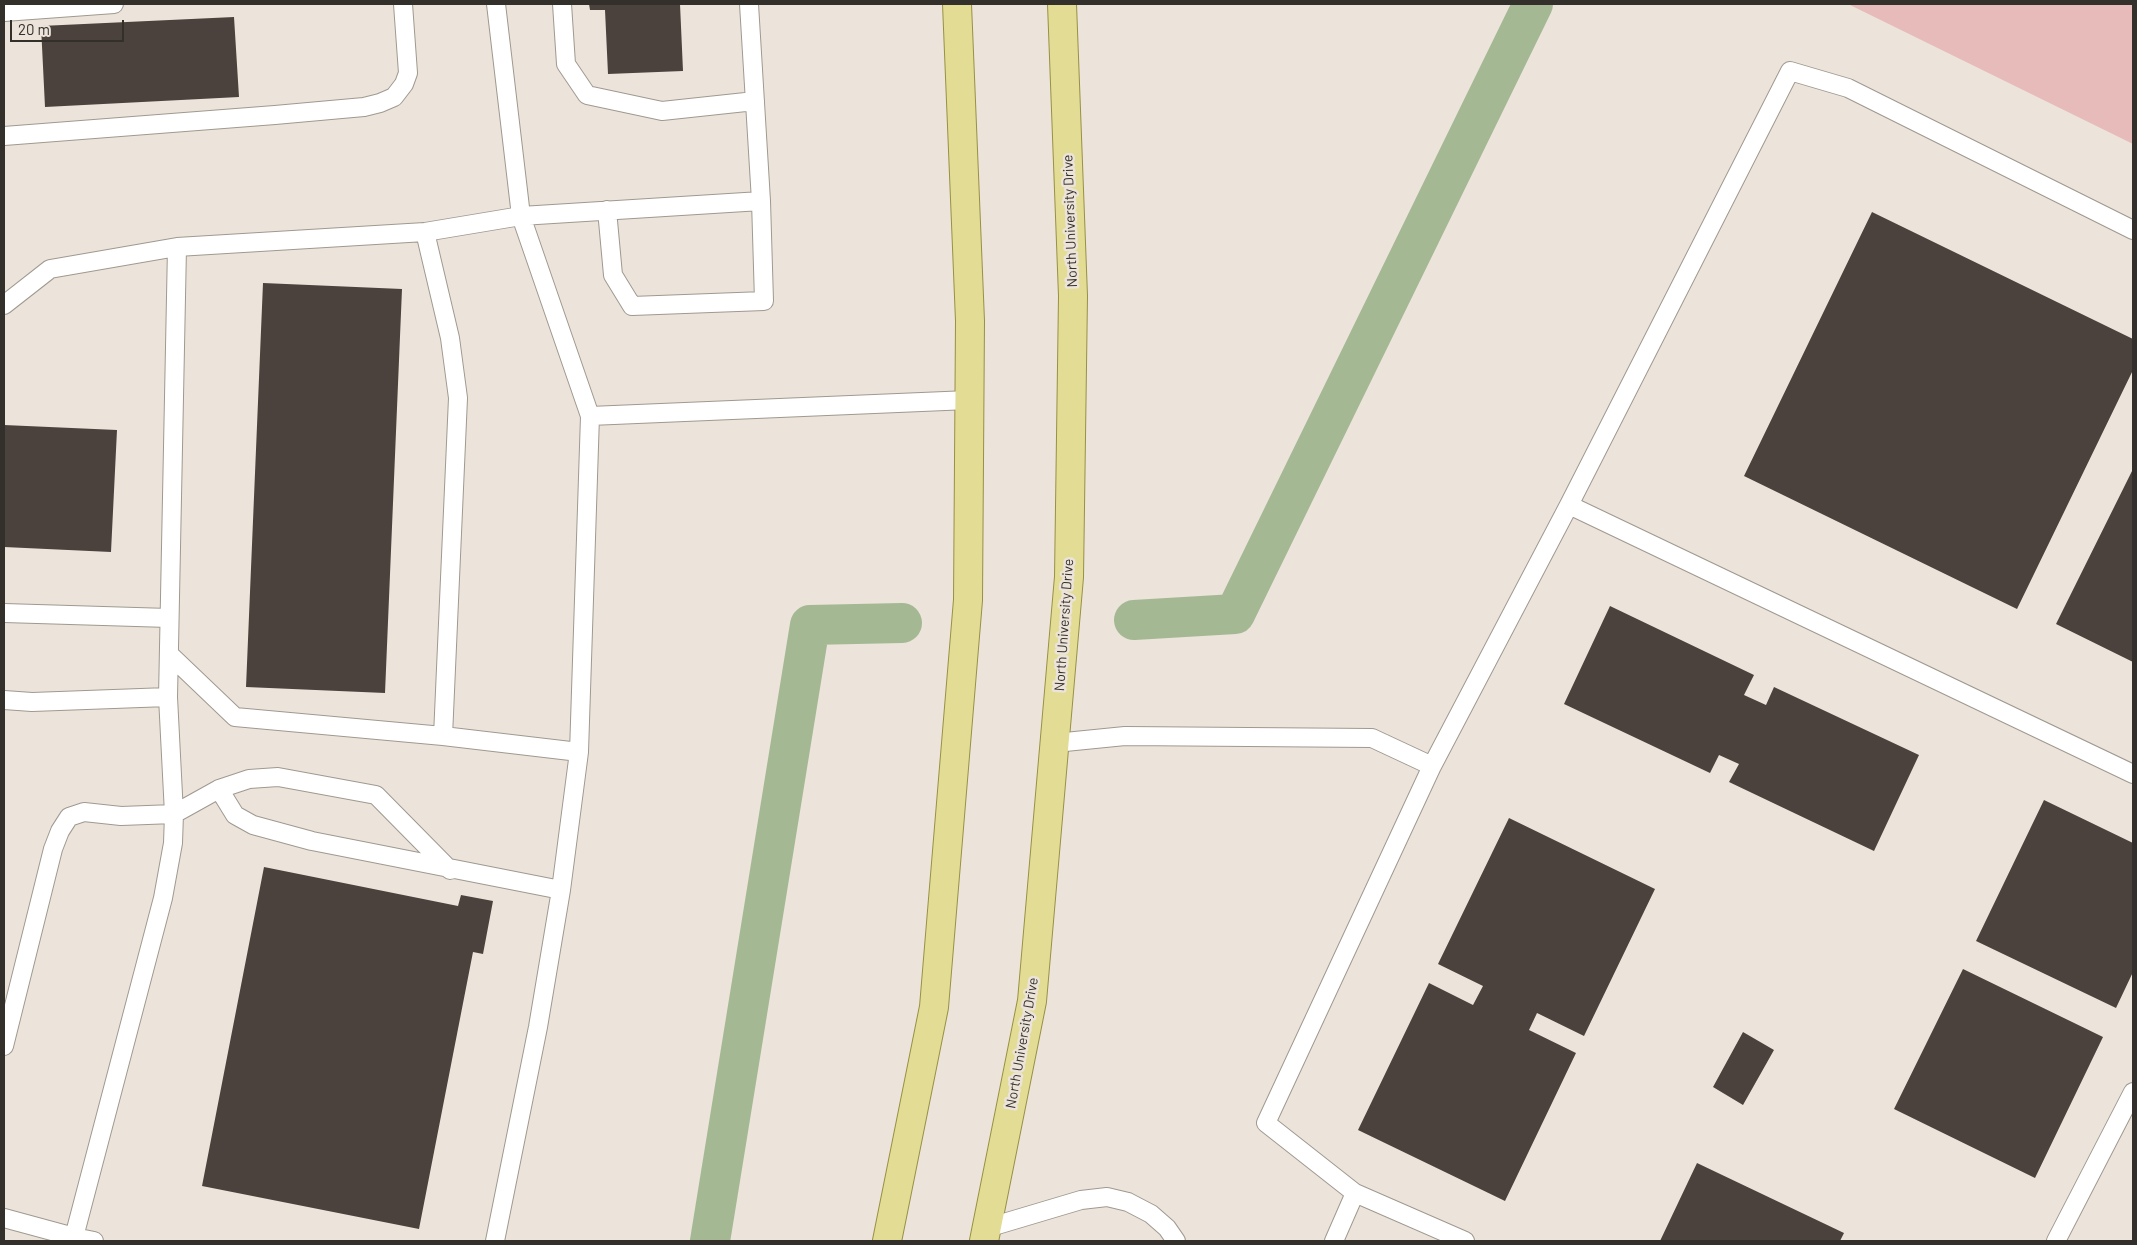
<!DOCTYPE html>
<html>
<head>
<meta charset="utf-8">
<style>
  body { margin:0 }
  #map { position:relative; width:2137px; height:1245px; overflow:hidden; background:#ece4da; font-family:Barlow,sans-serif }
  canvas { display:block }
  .frame { position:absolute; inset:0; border:5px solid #33302c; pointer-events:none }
  .scale { position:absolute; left:10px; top:20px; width:114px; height:22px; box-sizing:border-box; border:2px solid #33302c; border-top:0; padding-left:6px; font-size:15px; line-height:18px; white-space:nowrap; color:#33302c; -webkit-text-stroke:4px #ece4da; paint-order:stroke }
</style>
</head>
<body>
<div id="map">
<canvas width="2137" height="1245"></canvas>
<div class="frame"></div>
<div class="scale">20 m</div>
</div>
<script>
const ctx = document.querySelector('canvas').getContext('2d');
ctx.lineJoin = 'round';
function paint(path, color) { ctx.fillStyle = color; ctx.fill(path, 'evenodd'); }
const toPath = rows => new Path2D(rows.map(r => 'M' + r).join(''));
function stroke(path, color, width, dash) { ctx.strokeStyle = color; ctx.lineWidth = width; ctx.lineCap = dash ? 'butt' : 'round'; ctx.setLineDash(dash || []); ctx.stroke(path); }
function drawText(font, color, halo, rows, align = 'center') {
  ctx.font = font + ' Barlow,sans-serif'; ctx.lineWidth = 5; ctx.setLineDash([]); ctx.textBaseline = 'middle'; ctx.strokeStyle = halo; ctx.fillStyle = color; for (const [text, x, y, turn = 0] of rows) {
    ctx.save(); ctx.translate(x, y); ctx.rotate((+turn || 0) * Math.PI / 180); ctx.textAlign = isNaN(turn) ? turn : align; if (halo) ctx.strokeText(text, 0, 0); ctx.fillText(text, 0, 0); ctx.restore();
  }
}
paint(toPath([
  [1848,4,2133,4,2133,144]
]), '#e7bbb9');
stroke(toPath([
  [1134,620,1235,614,1533,4],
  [710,1241,810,625,902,623]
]), '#a4b993', 40);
paint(toPath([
  [589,4,680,4,683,71,608,74,605,10,590,10],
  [234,17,239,97,45,107,41,26],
  [1872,212,2133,339,2133,370,2017,609,1744,476],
  [263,283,402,289,385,693,246,687],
  [4,425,117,430,111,552,4,547],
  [2133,469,2133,662,2056,624],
  [1610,606,1754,675,1744,695,1766,705,1774,687,1919,755,1874,851,1729,782,1739,764,1719,755,1710,773,1564,704],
  [2044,800,2133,843,2133,972,2116,1008,1976,941],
  [1509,818,1655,889,1584,1036,1537,1013,1529,1030,1576,1053,1505,1201,1358,1130,1429,983,1473,1005,1483,986,1438,964],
  [264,867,458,906,461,895,493,901,483,954,473,952,419,1229,202,1186],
  [1963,969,2103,1037,2035,1178,1894,1109],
  [1743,1032,1774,1050,1743,1105,1713,1087],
  [1697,1163,1844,1233,1840,1241,1660,1241]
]), '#4c423d');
const lane = toPath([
  [496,4,521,216,590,416,969,400],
  [562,4,566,64,587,95,662,111,755,101],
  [4,12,114,4],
  [4,136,275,115,364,107,380,103,394,97,404,84,408,73,403,4],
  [607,210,613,275,632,306,764,301,761,201,749,4],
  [425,232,450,338,458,398,443,736,579,752,590,416],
  [4,305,50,269,177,247,425,232,521,216,761,201],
  [1569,505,2133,774],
  [4,613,169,618],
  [169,654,235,717,443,736],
  [168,697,177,247],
  [4,700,32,702,168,697,174,814,173,843,163,898,74,1237,4,1218],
  [1055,743,1125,736,1372,738,1432,766],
  [219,789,235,815,253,825,312,841,561,890,538,1027,495,1241],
  [561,890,579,752],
  [4,1046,53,849,60,831,69,817,84,812,121,816,174,814,219,789,249,779,278,777,376,795,450,870],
  [987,1228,1081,1200,1107,1197,1128,1202,1151,1214,1167,1228,1176,1241],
  [74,1237,94,1241],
  [1334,1241,1355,1193],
  [1465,1241,1355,1193,1266,1123,1432,766,1569,505,1790,71,1848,88,2133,230],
  [2056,1241,2133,1092]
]);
const primary = toPath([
  [887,1241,934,1007,968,600,970,321,957,4],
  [984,1241,1032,1001,1069,577,1073,296,1062,4]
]);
stroke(lane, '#9f998f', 20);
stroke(primary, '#989043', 30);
stroke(lane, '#fff', 18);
stroke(primary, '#e2dc95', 28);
drawText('14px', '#33302c', '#ece4da', [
  ["North University Drive",1070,221,-92],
  ["North University Drive",1064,625,-86],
  ["North University Drive",1022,1043,-80]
]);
</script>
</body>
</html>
